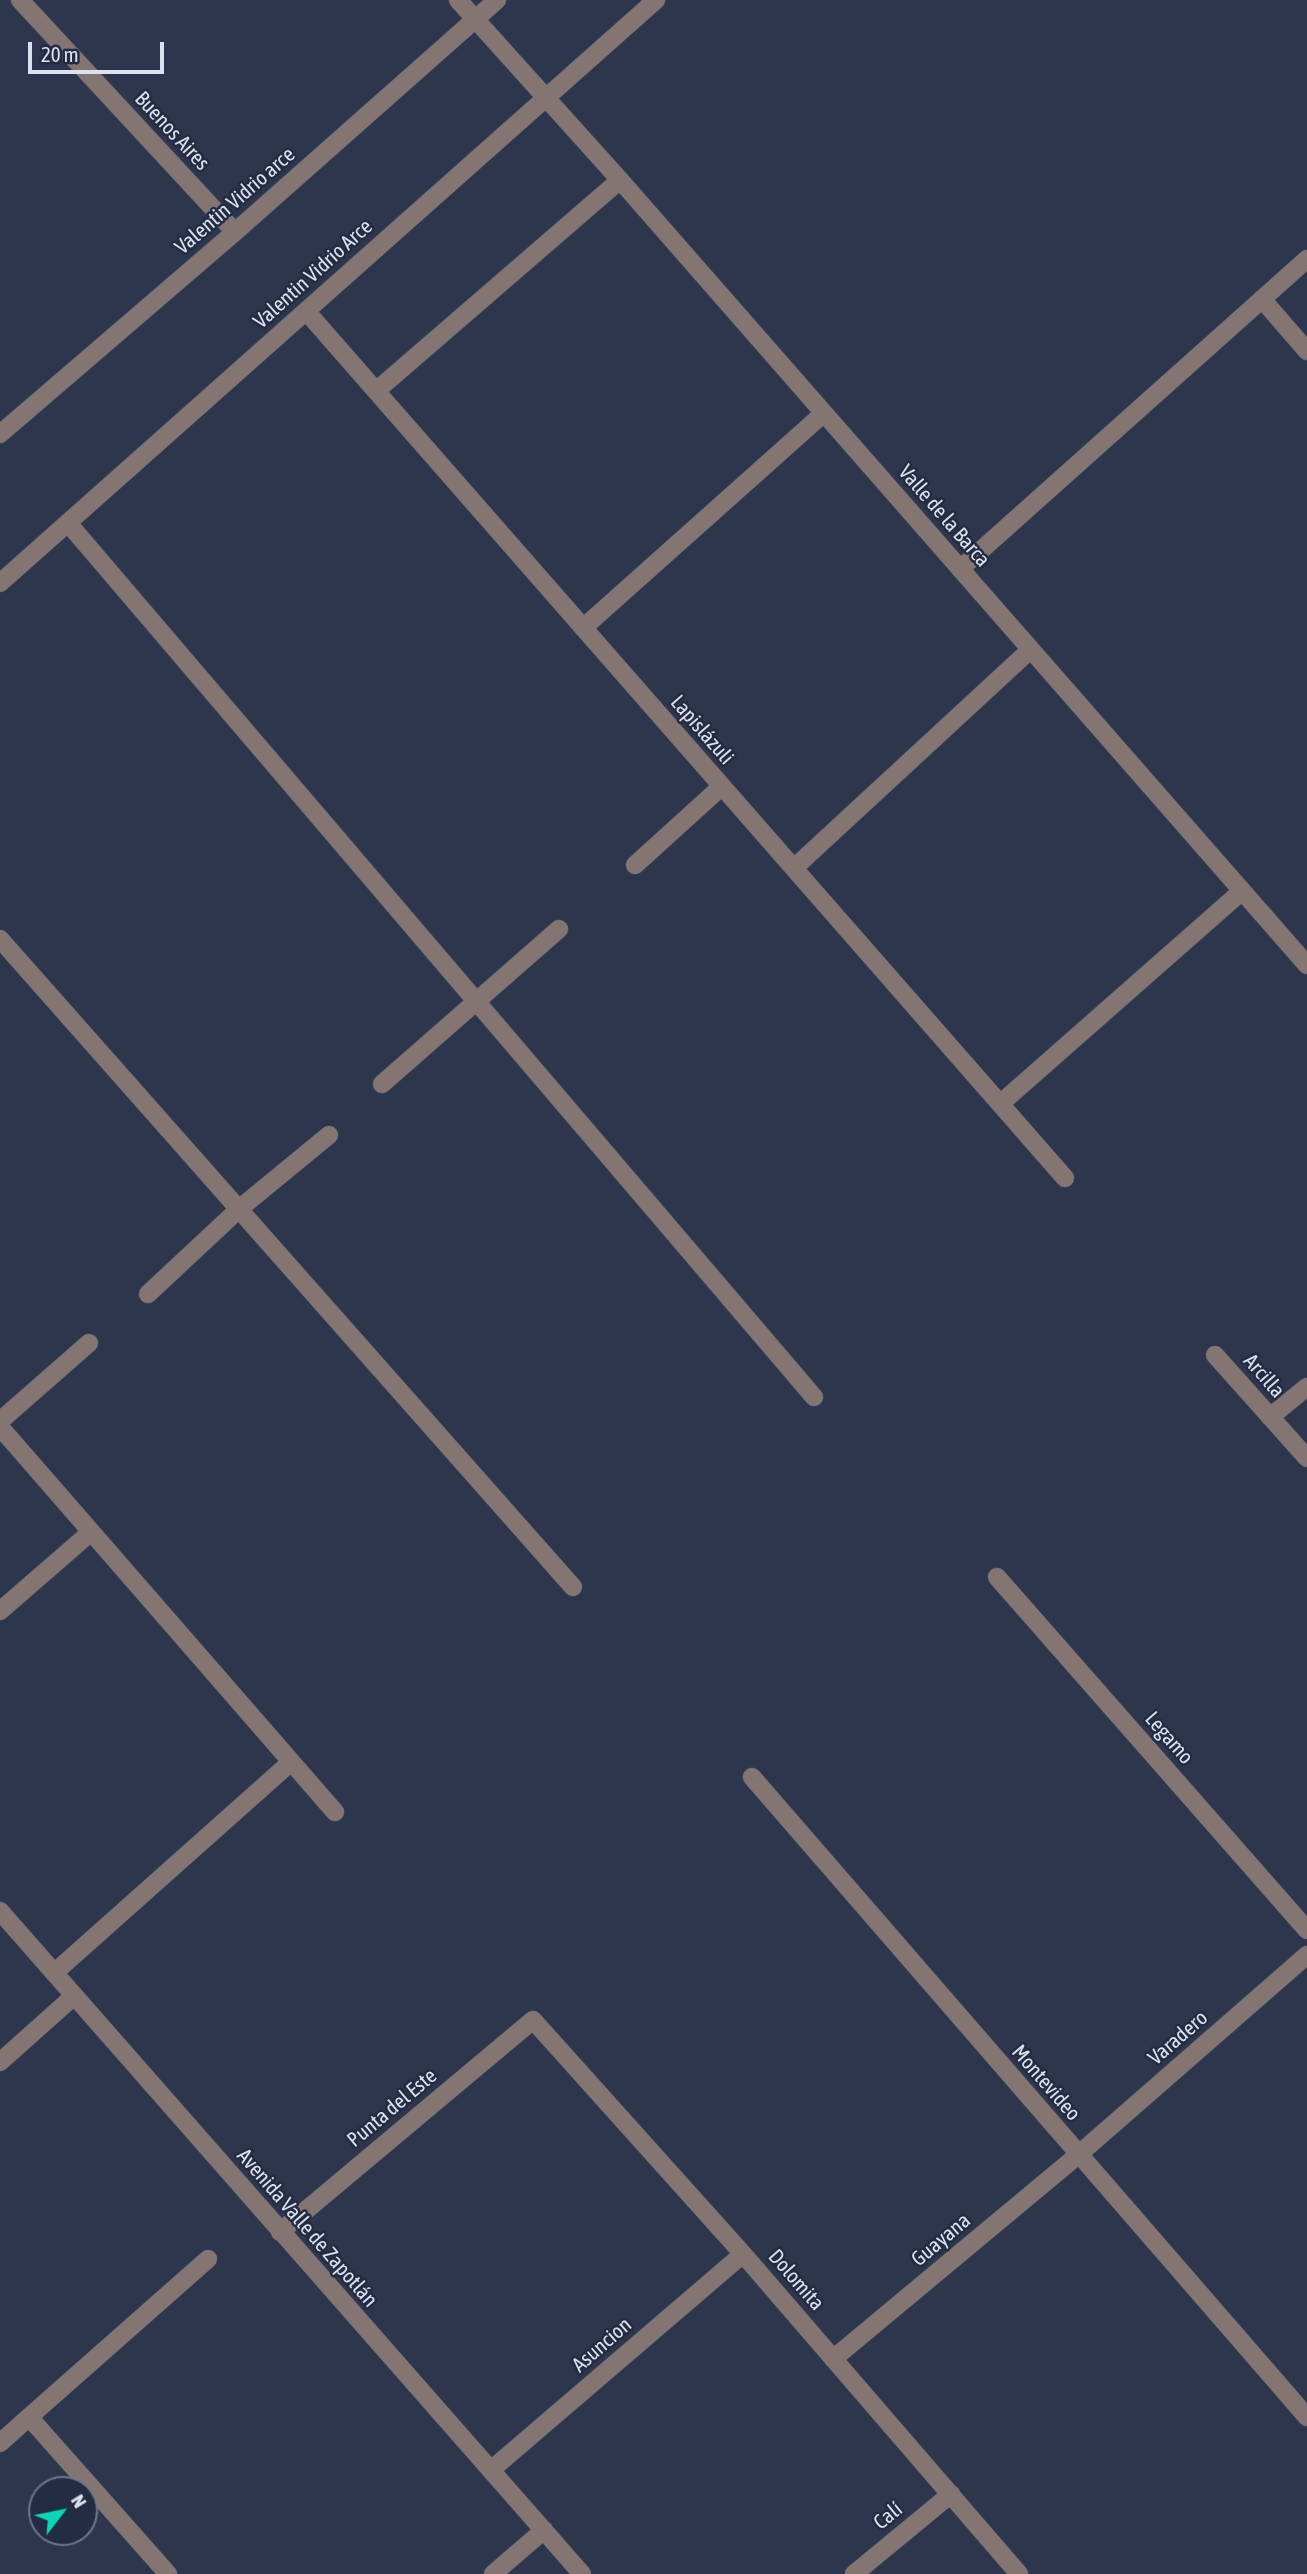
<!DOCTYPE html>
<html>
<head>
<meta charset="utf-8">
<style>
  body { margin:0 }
  #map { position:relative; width:1307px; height:2574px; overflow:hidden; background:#2e364d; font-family:"Asap Condensed",sans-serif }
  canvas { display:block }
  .north { position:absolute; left:28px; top:2476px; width:70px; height:70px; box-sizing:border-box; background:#242c42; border:2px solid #6d7488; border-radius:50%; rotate:58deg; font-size:19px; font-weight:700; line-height:28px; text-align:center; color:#dbe1f0 }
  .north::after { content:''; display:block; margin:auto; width:24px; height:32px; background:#0ad5b5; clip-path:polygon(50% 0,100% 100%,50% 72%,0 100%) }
  .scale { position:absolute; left:28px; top:42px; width:136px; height:32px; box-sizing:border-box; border:4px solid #dbe1f0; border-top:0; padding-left:9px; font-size:21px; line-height:24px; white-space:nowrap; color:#dbe1f0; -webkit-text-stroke:5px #242c42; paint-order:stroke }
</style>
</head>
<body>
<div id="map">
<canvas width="1307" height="2574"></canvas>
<div class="north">N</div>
<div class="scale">20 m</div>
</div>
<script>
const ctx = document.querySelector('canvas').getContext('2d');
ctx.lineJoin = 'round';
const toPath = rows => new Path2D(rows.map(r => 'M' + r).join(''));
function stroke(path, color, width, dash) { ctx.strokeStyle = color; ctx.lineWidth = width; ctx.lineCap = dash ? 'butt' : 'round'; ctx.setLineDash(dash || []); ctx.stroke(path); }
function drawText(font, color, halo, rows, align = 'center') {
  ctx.font = font + ' "Asap Condensed",sans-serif'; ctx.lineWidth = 5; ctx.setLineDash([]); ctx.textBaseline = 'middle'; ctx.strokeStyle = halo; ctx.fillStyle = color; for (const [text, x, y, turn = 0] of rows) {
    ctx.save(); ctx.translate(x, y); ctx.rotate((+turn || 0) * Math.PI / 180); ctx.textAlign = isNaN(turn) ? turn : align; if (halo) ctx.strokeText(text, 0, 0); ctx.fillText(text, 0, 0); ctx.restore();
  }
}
const minor = toPath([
  [20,0,235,232],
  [458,0,620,180,1307,965],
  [1262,299,1307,351],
  [306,311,1065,1178],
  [376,391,620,180],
  [0,434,235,232,497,0],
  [68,523,814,1397],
  [960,569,1307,259],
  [0,583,656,0],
  [583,628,824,413],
  [635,865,721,787],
  [794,868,1030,650],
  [0,939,573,1587],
  [382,1084,559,929],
  [1000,1104,1242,891],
  [148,1294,239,1209,329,1135],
  [1215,1355,1307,1458],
  [1270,1417,1307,1387],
  [0,1421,89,1343],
  [0,1427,335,1812],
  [997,1577,1307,1930],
  [0,1611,91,1532],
  [752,1777,1307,2417],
  [0,1911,582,2574],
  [54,1973,291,1762],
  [0,2062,74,1996],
  [280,2232,533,2020,743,2254,1019,2574],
  [833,2359,1078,2155,1307,1955],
  [29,2417,208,2259],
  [0,2443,29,2417,168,2574],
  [491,2470,743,2254],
  [493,2574,544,2530],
  [854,2574,951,2494]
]);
stroke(minor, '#4d556a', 19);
stroke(minor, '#847573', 18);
drawText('21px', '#dbe1f0', '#242c42', [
  ["Buenos Aires",172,131,47],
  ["Valentin Vidrio arce",235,201,-41],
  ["Valentin Vidrio Arce",313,274,-42],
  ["Valle de la Barca",944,516,49],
  ["Lapislázuli",702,730,49],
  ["Arcilla",1264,1376,49],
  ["Legamo",1169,1738,49],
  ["Varadero",1178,2038,-41],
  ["Montevideo",1046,2083,49],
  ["Punta del Este",392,2108,-40],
  ["Avenida Valle de Zapotlán",307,2228,49],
  ["Guayana",941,2240,-40],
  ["Dolomita",796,2280,49],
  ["Asuncion",602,2345,-41],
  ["Calí",888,2516,-39]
]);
</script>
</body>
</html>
